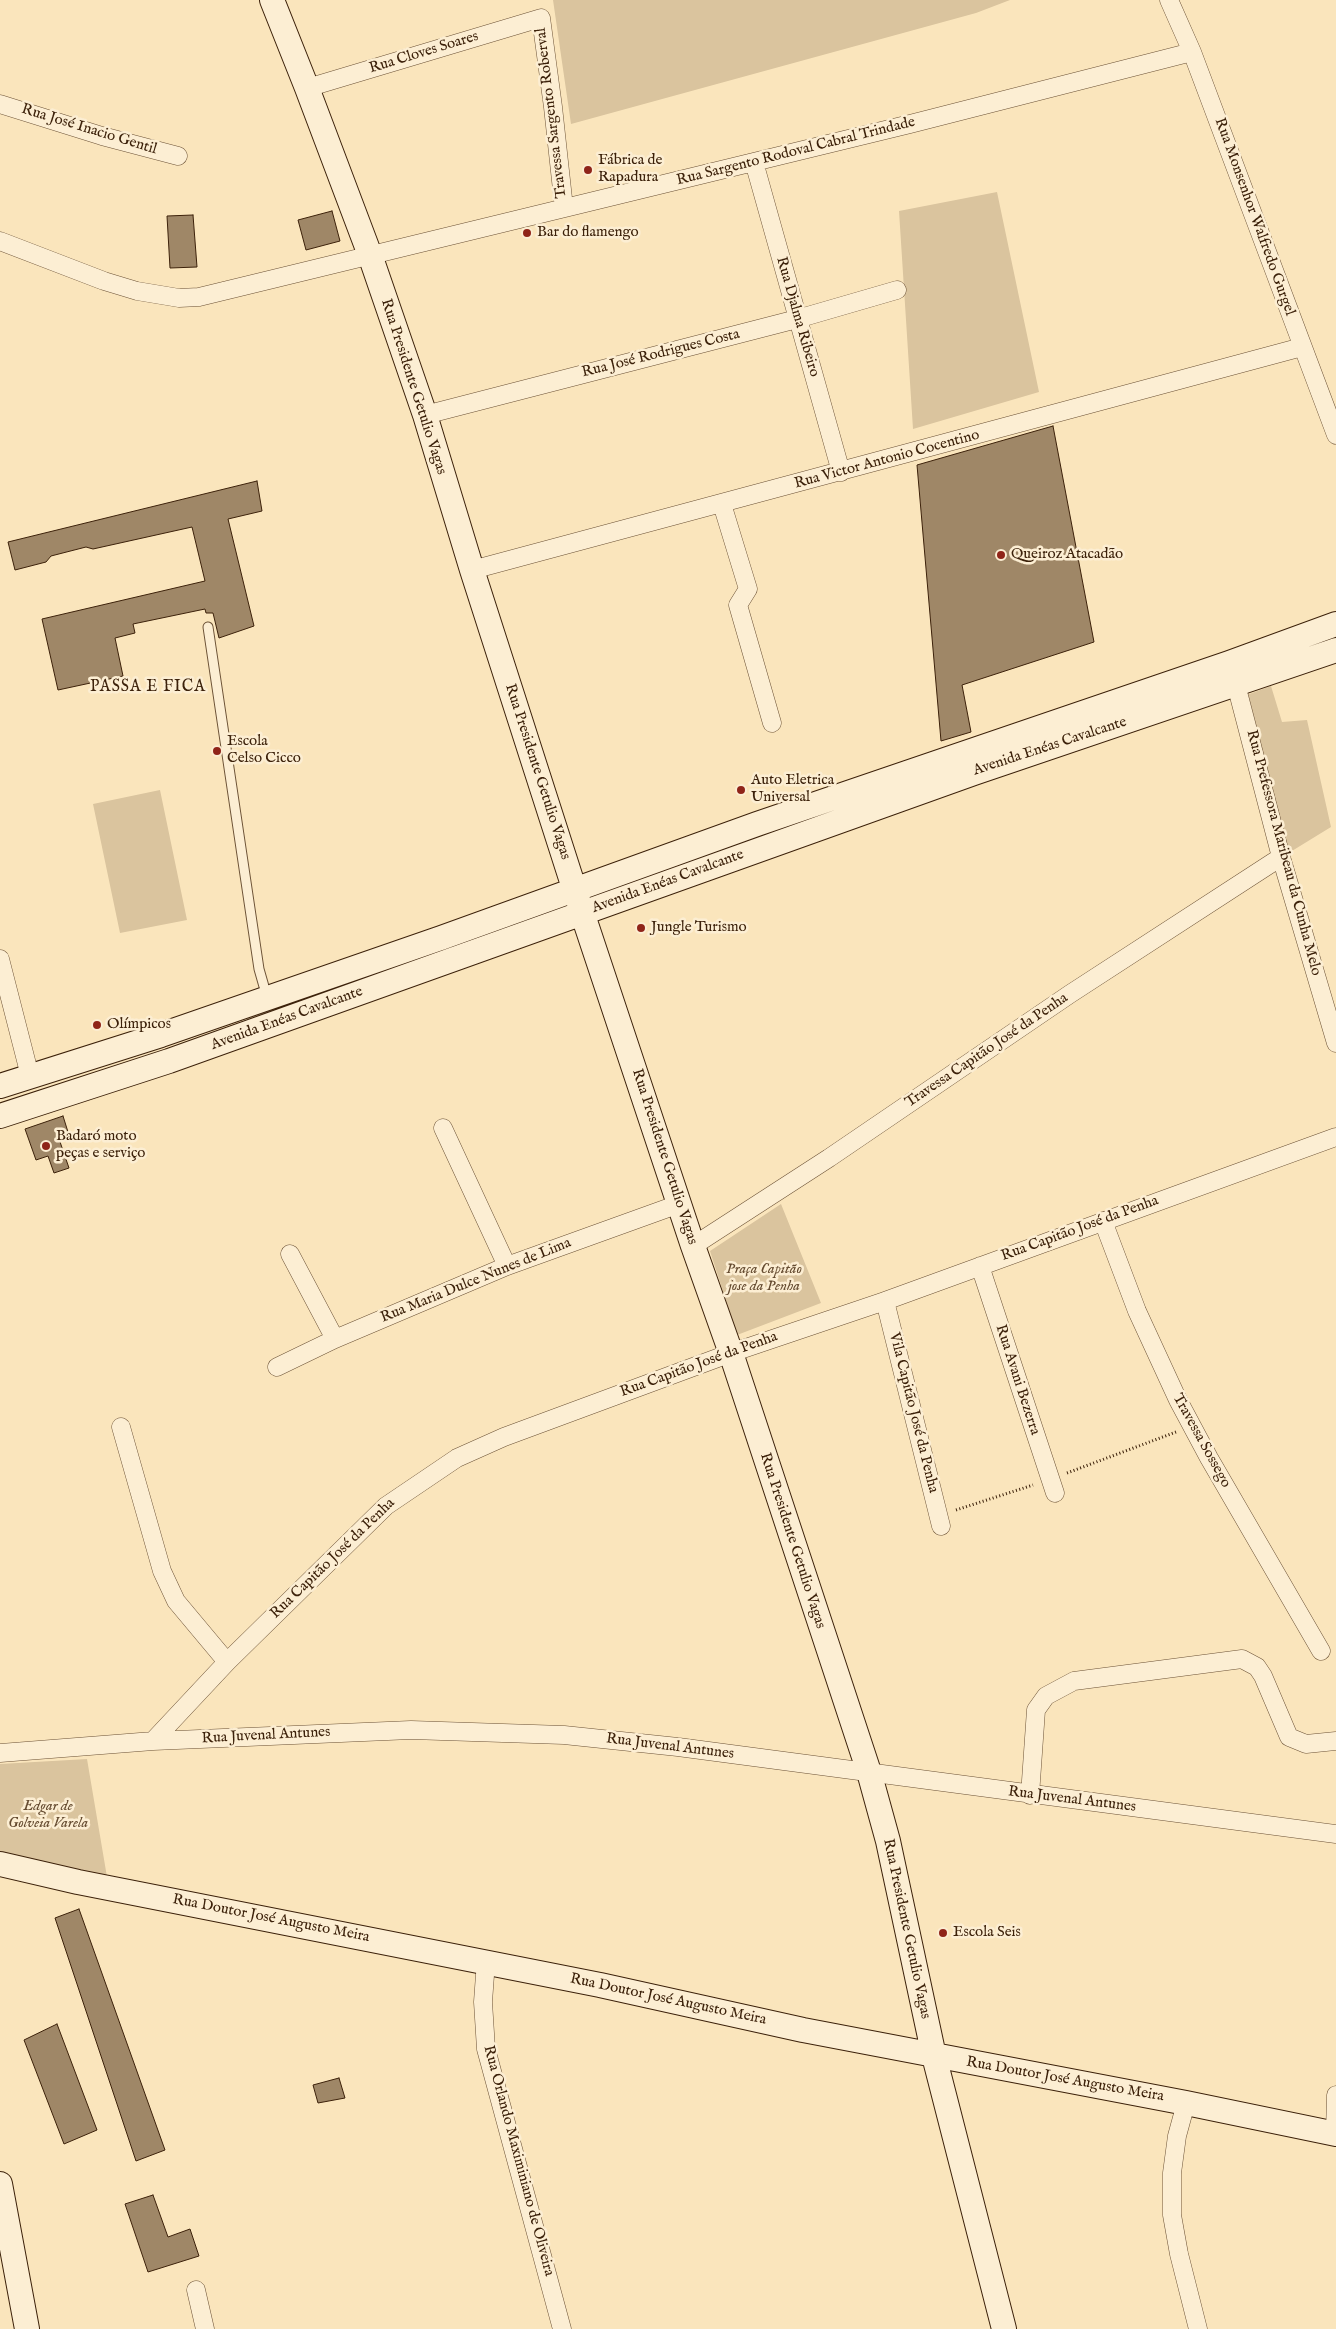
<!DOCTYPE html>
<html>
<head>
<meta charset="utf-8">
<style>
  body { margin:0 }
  canvas { display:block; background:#fae5bc }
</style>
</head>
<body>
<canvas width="1336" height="2329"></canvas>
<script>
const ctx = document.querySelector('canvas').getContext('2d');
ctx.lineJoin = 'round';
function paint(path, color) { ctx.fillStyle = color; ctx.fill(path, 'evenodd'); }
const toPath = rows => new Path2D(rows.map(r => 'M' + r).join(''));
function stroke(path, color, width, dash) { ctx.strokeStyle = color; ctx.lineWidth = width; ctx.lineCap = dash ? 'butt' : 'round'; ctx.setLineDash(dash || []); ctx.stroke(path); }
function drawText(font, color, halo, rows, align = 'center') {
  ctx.font = font + ' "IM FELL English",serif'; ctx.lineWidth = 5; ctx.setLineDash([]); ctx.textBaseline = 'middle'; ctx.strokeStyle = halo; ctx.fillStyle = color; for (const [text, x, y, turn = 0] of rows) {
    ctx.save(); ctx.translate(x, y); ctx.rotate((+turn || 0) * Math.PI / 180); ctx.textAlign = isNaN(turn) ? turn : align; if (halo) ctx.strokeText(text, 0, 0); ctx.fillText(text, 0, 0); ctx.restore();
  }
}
paint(toPath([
  [553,0,1010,0,976,13,571,124],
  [997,192,1039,392,913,429,899,211],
  [1271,686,1282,722,1307,720,1331,827,1287,854,1244,696],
  [160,790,187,920,120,933,93,804],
  [781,1204,821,1303,737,1335,710,1251],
  [87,1759,107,1877,0,1855,0,1764]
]), '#dac49e');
const building = toPath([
  [332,211,340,241,306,250,298,220,332,211],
  [193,215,197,267,170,268,167,216,193,215],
  [1053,426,1094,642,962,685,971,732,941,741,917,465,1053,426],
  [257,481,262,511,228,519,254,626,219,638,213,613,206,613,205,609,133,624,135,633,115,638,123,676,58,690,42,619,205,581,192,527,93,549,86,547,51,556,46,562,15,570,8,542,257,481],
  [63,1116,68,1132,58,1136,69,1168,54,1173,48,1156,36,1160,25,1129,63,1116],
  [79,1909,165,2150,136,2161,55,1918,79,1909],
  [57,2024,97,2130,64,2144,24,2040,57,2024],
  [339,2078,345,2098,318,2103,313,2085,339,2078],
  [153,2195,168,2237,190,2229,199,2256,148,2272,125,2204,153,2195]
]);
paint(building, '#9f8767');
stroke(building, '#3c210a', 1);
const lane = toPath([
  [208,627,259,969,267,997]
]);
const street = toPath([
  [1169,0,1192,52,1336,435],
  [307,88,541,18,553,107,564,208],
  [0,104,102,136,178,156],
  [754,162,841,472],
  [0,241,104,281,137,291,179,298,199,297,910,124,1192,52],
  [425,415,797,319,897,290],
  [722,504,748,589,738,605,772,723],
  [472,570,1302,347],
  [1233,673,1281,857,1336,1043],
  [0,959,30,1076],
  [443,1128,507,1266],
  [1103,1221,1137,1311,1178,1400,1209,1458,1321,1651],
  [693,1246,829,1158,1070,994,1281,857],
  [290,1254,335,1339],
  [980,1266,1055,1493],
  [885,1301,941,1526],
  [277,1367,335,1339,507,1266,679,1204],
  [121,1427,162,1571,176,1601,227,1662],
  [153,1741,227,1662,386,1506,457,1458,504,1437,731,1353,885,1301,1336,1137],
  [0,1753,153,1741,411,1730,564,1735,678,1747,1336,1834],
  [1030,1795,1036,1710,1046,1696,1074,1681,1242,1659,1257,1667,1263,1676,1289,1737,1306,1744,1336,1741],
  [486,1961,483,2002,486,2049,562,2329],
  [1186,2103,1177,2136,1172,2173,1172,2215,1179,2254,1198,2329],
  [1335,2134,1336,2095],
  [196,2290,205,2329]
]);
const secondary = toPath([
  [272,0,307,88,370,255,425,415,472,570,575,891,693,1246,731,1353,869,1772,888,1841,934,2056,1004,2329],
  [0,1086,161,1035,441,938,757,824,1229,663,1336,624],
  [0,1116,169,1061,974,773,1336,650],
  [0,1864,78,1882,600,1985,803,2030,1186,2103,1336,2134],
  [0,2184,27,2329]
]);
stroke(lane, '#6c5236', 11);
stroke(street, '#6c5236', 19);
stroke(secondary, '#3c210a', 26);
stroke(toPath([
  [1067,1473,1176,1432],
  [956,1510,1033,1485]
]), '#3c210a', 3, [1, 2.5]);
stroke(lane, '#fceed3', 9);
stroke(street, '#fceed3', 18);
stroke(secondary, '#fceed3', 24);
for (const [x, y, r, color] of [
  [588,170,5,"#8f2418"],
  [527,233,5,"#8f2418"],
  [1001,555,5,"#8f2418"],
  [217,751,5,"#8f2418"],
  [741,790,5,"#8f2418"],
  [641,928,5,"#8f2418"],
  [97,1025,5,"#8f2418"],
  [46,1146,5,"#8f2418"],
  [943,1933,5,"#8f2418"]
]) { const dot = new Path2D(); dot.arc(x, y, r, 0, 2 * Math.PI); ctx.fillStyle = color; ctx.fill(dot); stroke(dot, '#fceed3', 2); }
drawText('15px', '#3c210a', '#fceed3', [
  ["Rua Cloves Soares",424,53,-17],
  ["Travessa Sargento Roberval",552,113,-97],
  ["Rua José Inacio Gentil",89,130,17],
  ["Rua Sargento Rodoval Cabral Trindade",796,152,-14],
  ["Rua Monsenhor Walfredo Gurgel",1254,217,70],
  ["Rua Djalma Ribeiro",797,317,74],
  ["Rua José Rodrigues Costa",661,354,-14],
  ["Rua Presidente Getulio Vagas",413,387,72],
  ["Rua Victor Antonio Cocentino",887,460,-15],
  ["Avenida Enéas Cavalcante",1050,747,-18],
  ["Rua Presidente Getulio Vagas",537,772,72],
  ["Rua Prefessora Maribeau da Cunha Melo",1283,853,75],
  ["Avenida Enéas Cavalcante",668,882,-20],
  ["Avenida Enéas Cavalcante",287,1019,-20],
  ["Travessa Capitão José da Penha",987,1051,-34],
  ["Rua Presidente Getulio Vagas",664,1157,72],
  ["Rua Capitão José da Penha",1080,1229,-20],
  ["Rua Maria Dulce Nunes de Lima",476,1281,-22],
  ["Rua Capitão José da Penha",699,1365,-20],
  ["Rua Avani Bezerra",1017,1380,72],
  ["Vila Capitão José da Penha",913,1413,76],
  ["Travessa Sossego",1201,1441,61],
  ["Rua Presidente Getulio Vagas",792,1541,72],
  ["Rua Capitão José da Penha",333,1559,-44],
  ["Rua Juvenal Antunes",266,1736,-3],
  ["Rua Juvenal Antunes",670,1747,7],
  ["Rua Juvenal Antunes",1072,1800,7],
  ["Rua Doutor José Augusto Meira",271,1919,11],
  ["Rua Presidente Getulio Vagas",906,1929,78],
  ["Rua Doutor José Augusto Meira",668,2000,12],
  ["Rua Doutor José Augusto Meira",1065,2080,10],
  ["Rua Orlando Maximiniano de Oliveira",518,2161,75]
]);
drawText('15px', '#3c210a', '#fceed3', [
  ["Fábrica de",598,161],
  ["Rapadura",598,178],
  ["Bar do flamengo",537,233],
  ["Queiroz Atacadão",1011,555],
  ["Escola",227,742],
  ["Celso Cicco",227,759],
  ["Auto Eletrica",751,781],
  ["Universal",751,798],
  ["Jungle Turismo",651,928],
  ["Olímpicos",107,1025],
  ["Badaró moto",56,1137],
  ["peças e serviço",56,1154],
  ["Escola Seis",953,1933]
], 'left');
drawText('italic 15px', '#644a2f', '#fceed3', [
  ["Praça Capitão",764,1270],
  ["jose da Penha",764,1287],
  ["Edgar de",48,1807],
  ["Golveia Varela",48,1824]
]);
ctx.letterSpacing = '1px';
drawText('16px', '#3c210a', '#fceed3', [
  ["PASSA E FICA",148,688]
]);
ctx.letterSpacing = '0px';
</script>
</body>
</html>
